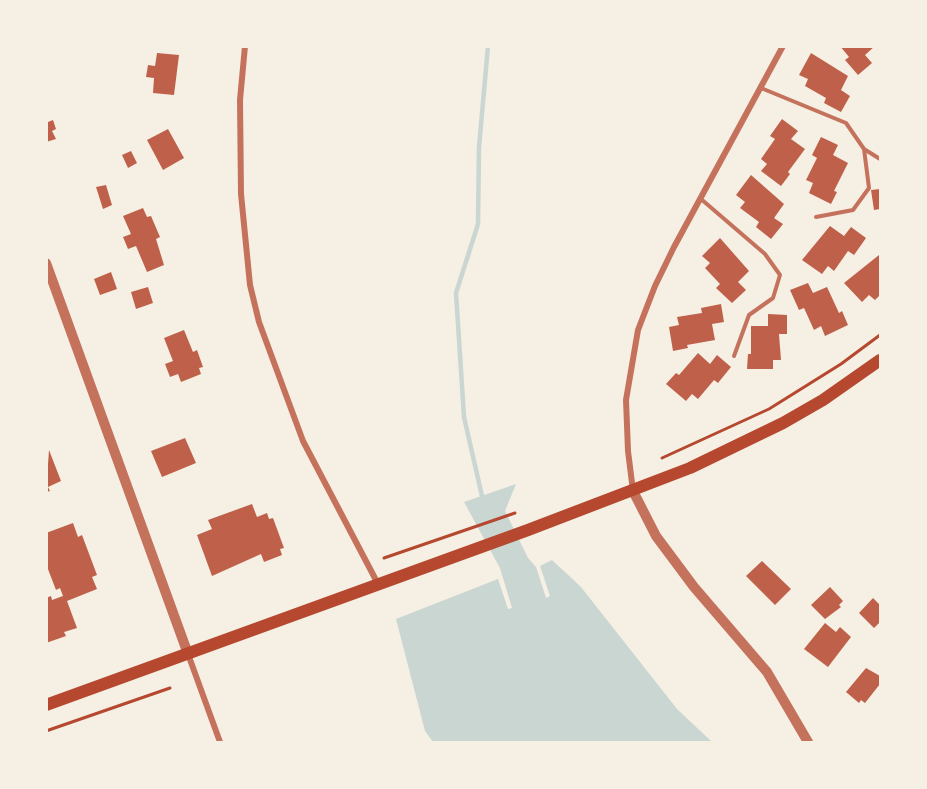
<!DOCTYPE html>
<html>
<head>
<meta charset="utf-8">
<style>
  body { margin:0 }
  #map { position:relative; width:927px; height:789px; overflow:hidden; background:#f6efe4; font-family:Helvetica,sans-serif }
  canvas { display:block }
  .frame { position:absolute; inset:0; border:48px solid #f6efe4; pointer-events:none }
</style>
</head>
<body>
<div id="map">
<canvas width="927" height="789"></canvas>
<div class="frame"></div>
</div>
<script>
const ctx = document.querySelector('canvas').getContext('2d');
ctx.lineJoin = 'round';
function paint(path, color) { ctx.fillStyle = color; ctx.fill(path, 'evenodd'); }
const toPath = rows => new Path2D(rows.map(r => 'M' + r).join(''));
function stroke(path, color, width, dash) { ctx.strokeStyle = color; ctx.lineWidth = width; ctx.lineCap = dash ? 'butt' : 'round'; ctx.setLineDash(dash || []); ctx.stroke(path); }
paint(toPath([
  [516,484,505,511,528,558,536,567,546,598,550,596,540,566,552,560,581,587,677,709,712,742,433,742,425,731,396,619,498,579,508,609,512,608,500,568,464,502]
]), '#c9d6d2');
stroke(toPath([
  [482,496,464,417,456,293,478,224,479,147,488,46]
]), '#c9d6d2', 4.5);
paint(toPath([
  [840,46,875,46,865,55,872,63,858,75,845,60,849,57],
  [157,53,179,55,174,95,153,93,154,78,146,77,148,65,155,66],
  [811,53,848,76,841,90,850,96,841,112,824,103,826,98,805,86,808,79,799,75],
  [46,118,48,122,53,120,56,129,52,131,56,139,46,142],
  [782,119,798,131,791,139,805,149,788,172,790,174,781,186,761,171,767,164,761,159,775,139,770,136],
  [168,129,184,158,163,170,147,140],
  [821,137,838,145,833,155,848,163,834,191,837,192,831,204,809,193,813,183,806,180,817,158,812,155],
  [131,151,137,163,128,168,122,155],
  [751,175,784,204,774,218,783,224,771,239,756,227,759,222,740,208,745,202,736,195],
  [106,185,112,205,103,209,96,187],
  [880,189,880,209,874,210,871,190],
  [143,208,147,217,151,216,160,237,156,239,164,265,147,272,136,246,128,249,123,237,131,234,123,216],
  [830,226,844,236,851,227,866,238,854,255,848,251,834,271,828,266,822,274,802,260],
  [720,238,749,271,738,282,746,290,732,303,716,288,720,284,705,268,710,263,702,256],
  [879,255,880,295,875,300,869,295,862,302,844,283],
  [111,272,117,289,100,295,94,279],
  [808,283,813,293,827,287,839,313,842,311,848,325,825,336,821,326,814,330,804,308,799,310,790,290],
  [148,287,153,303,136,309,131,292],
  [721,304,724,322,712,324,715,340,687,345,688,348,673,351,669,327,679,325,677,317,702,313,701,308],
  [768,314,787,315,787,334,779,334,781,360,773,360,773,369,747,369,748,354,751,354,751,326,768,326],
  [184,330,193,352,197,350,203,367,199,368,201,374,181,382,178,374,170,377,165,364,173,361,164,338],
  [698,353,710,364,717,355,731,367,718,383,714,380,698,399,692,394,686,401,666,384,676,373,679,375],
  [185,438,196,463,162,477,151,451],
  [49,450,61,481,48,487,50,491,46,492],
  [252,504,257,517,267,513,269,519,273,518,284,548,280,549,282,555,264,562,261,554,212,576,197,535,212,529,208,520],
  [73,523,78,537,82,535,97,575,92,577,97,589,67,601,77,628,64,632,66,636,46,643,46,598,51,596,52,600,63,596,60,588,56,590,46,564,46,533],
  [762,561,791,589,775,605,746,576],
  [830,587,843,601,839,605,841,607,825,619,811,605],
  [873,598,880,605,880,622,874,628,859,613],
  [825,623,836,632,840,627,851,637,828,667,804,649],
  [866,668,880,676,880,684,865,703,861,700,859,703,846,692]
]), '#bf614a');
stroke(toPath([
  [662,458,769,409,841,364,880,335],
  [384,558,515,513],
  [46,731,170,688]
]), '#b5482f', 3);
stroke(toPath([
  [761,88,846,123,864,149,869,188,853,210,816,217],
  [864,149,880,159],
  [701,199,765,254,780,275,773,298,749,315,734,356]
]), '#c5725c', 4);
stroke(toPath([
  [245,46,240,100,241,194,250,285,259,322,303,441,378,584],
  [633,491,628,451,626,400,638,330,655,286,674,247,783,46],
  [188,654,220,742]
]), '#c5725c', 6);
stroke(toPath([
  [46,263,188,654],
  [633,491,656,536,694,587,767,672,808,742]
]), '#c5725c', 10);
stroke(toPath([
  [46,705,528,530,690,468,783,423,823,400,880,360]
]), '#b5482f', 12);
</script>
</body>
</html>
